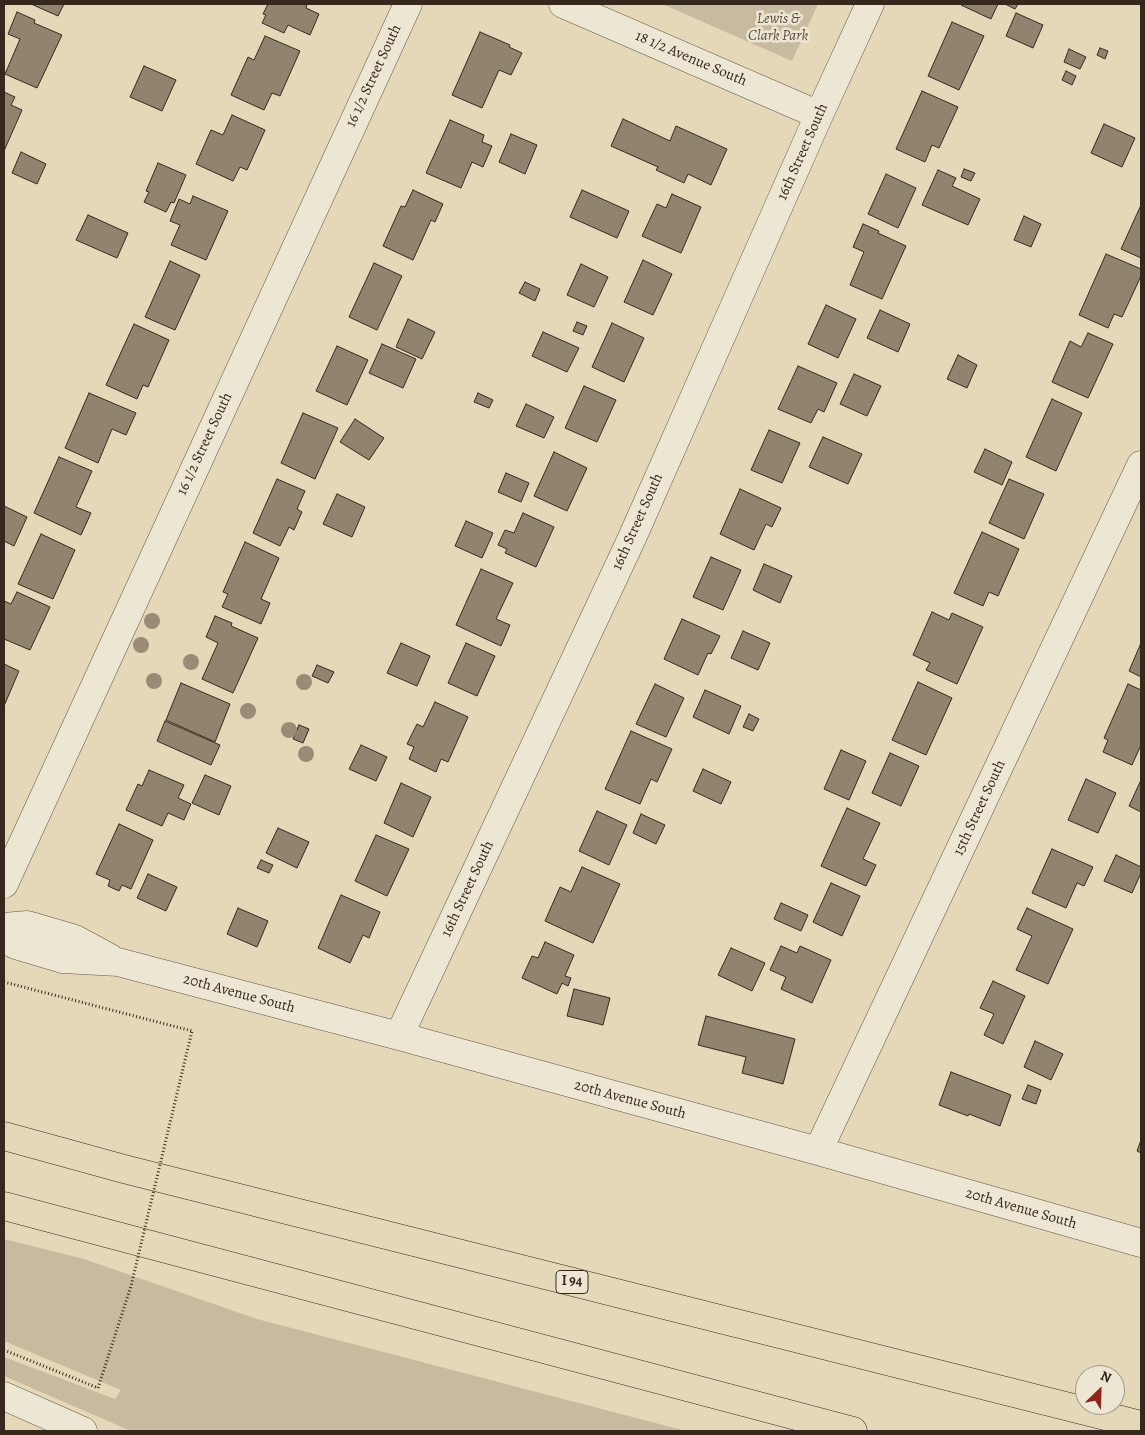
<!DOCTYPE html>
<html>
<head>
<meta charset="utf-8">
<style>
  body { margin:0 }
  #map { position:relative; width:1145px; height:1435px; overflow:hidden; background:#e4d8b9; font-family:Alegreya,serif }
  canvas { display:block }
  .frame { position:absolute; inset:0; border:5px solid #37281e; pointer-events:none }
  .north { position:absolute; left:1075px; top:1365px; width:50px; height:50px; box-sizing:border-box; background:#ede6d2; border:1px solid #a49a8a; border-radius:50%; rotate:24deg; font-size:14px; font-weight:700; line-height:20px; text-align:center; color:#37281e }
  .north::after { content:''; display:block; margin:auto; width:18px; height:22px; background:#8f2418; clip-path:polygon(50% 0,100% 100%,50% 72%,0 100%) }
</style>
</head>
<body>
<div id="map">
<canvas width="1145" height="1435"></canvas>
<div class="frame"></div>
<div class="north">N</div>
</div>
<script>
const ctx = document.querySelector('canvas').getContext('2d');
ctx.lineJoin = 'round';
function paint(path, color) { ctx.fillStyle = color; ctx.fill(path, 'evenodd'); }
const toPath = rows => new Path2D(rows.map(r => 'M' + r).join(''));
function stroke(path, color, width, dash) { ctx.strokeStyle = color; ctx.lineWidth = width; ctx.lineCap = dash ? 'butt' : 'round'; ctx.setLineDash(dash || []); ctx.stroke(path); }
function drawText(font, color, halo, rows, align = 'center') {
  ctx.font = font + ' Alegreya,serif'; ctx.lineWidth = 5; ctx.setLineDash([]); ctx.textBaseline = 'middle'; ctx.strokeStyle = halo; ctx.fillStyle = color; for (const [text, x, y, turn = 0] of rows) {
    ctx.save(); ctx.translate(x, y); ctx.rotate((+turn || 0) * Math.PI / 180); ctx.textAlign = isNaN(turn) ? turn : align; if (halo) ctx.strokeText(text, 0, 0); ctx.fillText(text, 0, 0); ctx.restore();
  }
}
paint(toPath([
  [662,4,818,4,792,61],
  [4,1239,84,1259,257,1319,686,1431,131,1431,4,1376,4,1357,115,1399,121,1390,4,1341]
]), '#c7ba9f');
const building = toPath([
  [31,4,64,4,58,16,31,4],
  [268,4,307,4,306,8,319,14,310,35,288,25,284,33,262,23,266,15,263,14,268,4],
  [962,4,998,4,991,19,961,5,962,4],
  [1005,4,1018,4,1015,9,1005,4],
  [17,12,35,20,34,23,62,35,37,88,5,74,20,39,8,34,17,12],
  [1016,13,1043,25,1033,48,1006,36,1016,13],
  [952,22,984,36,959,90,928,76,952,22],
  [480,32,510,45,509,47,522,53,511,75,499,70,482,108,452,95,480,32],
  [265,36,300,51,280,96,272,93,264,110,231,95,248,57,254,60,265,36],
  [1100,48,1108,51,1105,59,1097,55,1100,48],
  [1069,49,1086,57,1080,69,1064,62,1069,49],
  [144,66,176,80,162,111,130,97,144,66],
  [1066,71,1076,76,1072,85,1062,80,1066,71],
  [922,91,958,107,939,148,932,145,925,162,896,149,922,91],
  [4,92,15,97,11,105,22,110,4,151,4,92],
  [232,115,265,130,247,170,240,167,233,181,196,164,211,130,223,135,232,115],
  [623,119,670,141,676,126,727,149,711,185,688,174,684,183,656,170,658,167,611,146,623,119],
  [450,120,484,135,482,142,492,146,483,167,472,162,461,188,426,173,450,120],
  [1104,124,1135,138,1122,167,1091,153,1104,124],
  [511,134,537,145,525,174,499,162,511,134],
  [21,152,46,164,37,184,12,173,21,152],
  [158,163,186,175,174,203,171,202,166,212,144,202,149,192,146,191,158,163],
  [964,169,975,173,971,181,961,177,964,169],
  [938,170,956,178,952,186,980,199,968,225,922,205,938,170],
  [886,174,916,188,898,228,868,214,886,174],
  [413,190,443,204,435,222,431,220,413,260,383,246,401,206,405,207,413,190],
  [582,190,629,211,617,238,570,217,582,190],
  [672,194,701,207,681,253,642,236,657,204,666,208,672,194],
  [193,196,228,211,206,260,171,245,180,225,170,221,179,199,190,204,193,196],
  [1141,205,1141,258,1121,249,1141,205],
  [88,215,128,233,117,258,76,240,88,215],
  [1024,216,1041,224,1031,247,1014,240,1024,216],
  [863,224,879,231,878,233,906,246,882,299,850,285,864,252,853,247,863,224],
  [1106,254,1141,269,1141,276,1122,317,1114,314,1108,328,1079,315,1106,254],
  [643,260,672,274,653,315,624,302,643,260],
  [170,261,200,275,175,330,145,317,170,261],
  [374,263,402,276,377,330,349,317,374,263],
  [581,264,608,277,594,307,567,295,581,264],
  [525,282,540,289,535,301,519,293,525,282],
  [826,305,856,319,838,358,808,344,826,305],
  [880,310,910,324,898,352,867,338,880,310],
  [408,319,435,332,422,359,396,347,408,319],
  [577,322,587,326,583,335,573,331,577,322],
  [612,323,644,338,624,382,592,367,612,323],
  [134,324,169,340,148,387,143,385,137,399,106,385,134,324],
  [543,332,579,348,567,372,532,356,543,332],
  [1088,333,1113,344,1088,398,1052,382,1070,341,1081,347,1088,333],
  [382,344,416,359,403,388,369,373,382,344],
  [337,346,368,360,347,405,316,391,337,346],
  [958,355,977,365,967,388,947,379,958,355],
  [798,366,837,383,824,412,818,409,811,423,778,409,798,366],
  [854,374,881,386,867,416,840,404,854,374],
  [584,386,616,400,597,442,565,428,584,386],
  [89,393,136,413,126,435,112,429,98,463,65,448,89,393],
  [478,393,493,400,489,408,474,402,478,393],
  [1052,399,1082,413,1056,471,1026,457,1052,399],
  [526,404,554,417,544,438,516,426,526,404],
  [303,413,338,428,315,479,281,463,303,413],
  [355,419,384,438,369,460,340,442,355,419],
  [769,430,800,443,782,483,751,470,769,430],
  [823,437,862,454,848,484,809,467,823,437],
  [985,449,1012,462,1002,485,974,472,985,449],
  [554,452,587,468,567,511,534,496,554,452],
  [59,457,92,471,76,507,91,513,81,535,34,513,59,457],
  [506,473,529,483,521,502,498,492,506,473],
  [277,479,305,491,297,509,302,512,294,530,289,527,280,546,253,533,277,479],
  [1009,479,1044,494,1024,539,989,523,1009,479],
  [740,489,781,508,772,527,766,524,754,550,720,534,740,489],
  [337,494,365,507,352,537,323,524,337,494],
  [4,506,27,517,14,546,4,541,4,506],
  [523,513,554,527,536,567,505,553,507,549,498,545,505,530,514,533,523,513],
  [466,521,493,533,482,558,455,546,466,521],
  [982,532,1019,549,998,596,989,592,983,606,954,593,982,532],
  [41,534,75,550,53,599,18,584,41,534],
  [245,542,279,558,261,599,270,603,261,624,222,607,228,594,223,592,245,542],
  [711,557,741,570,723,610,693,597,711,557],
  [764,564,792,576,780,603,753,590,764,564],
  [481,569,513,583,496,619,510,625,501,646,456,625,481,569],
  [17,592,50,607,30,650,4,639,4,601,11,604,17,592],
  [932,612,949,620,952,613,983,627,957,684,926,670,930,663,913,655,932,612],
  [215,616,232,623,231,626,258,638,233,693,202,679,218,643,206,637,215,616],
  [682,619,720,636,711,654,708,653,698,675,664,659,682,619],
  [743,631,770,643,758,670,731,658,743,631],
  [401,643,430,656,417,686,387,673,401,643],
  [466,643,495,656,477,696,448,683,466,643],
  [1141,643,1141,677,1129,671,1141,643],
  [4,664,19,671,4,706,4,664],
  [317,665,334,672,328,683,312,676,317,665],
  [918,682,952,698,926,755,892,740,918,682],
  [181,683,230,704,215,742,166,720,181,683],
  [655,684,684,698,666,737,636,724,655,684],
  [1128,684,1141,690,1141,745,1132,765,1103,752,1108,740,1104,738,1128,684],
  [705,690,741,706,729,734,693,717,705,690],
  [435,702,468,717,448,762,441,759,436,772,409,759,414,747,407,744,417,724,423,727,435,702],
  [749,714,759,719,753,731,743,727,749,714],
  [165,721,220,745,211,765,157,741,165,721],
  [299,725,309,729,303,743,293,739,299,725],
  [631,731,672,749,657,782,651,779,640,804,605,789,631,731],
  [361,745,387,757,376,781,349,769,361,745],
  [841,750,866,761,849,800,824,789,841,750],
  [890,753,919,766,901,806,872,793,890,753],
  [703,769,731,782,721,804,693,791,703,769],
  [149,770,184,785,178,798,191,804,184,820,168,813,162,826,126,810,138,784,142,786,149,770],
  [205,775,231,786,219,815,192,803,205,775],
  [1086,779,1116,793,1098,833,1068,820,1086,779],
  [1141,780,1141,812,1129,806,1141,780],
  [401,783,431,797,413,837,384,823,401,783],
  [847,808,880,823,863,859,876,865,866,886,821,866,847,808],
  [597,811,627,825,609,865,579,851,597,811],
  [641,814,665,825,656,844,633,833,641,814],
  [119,824,153,840,131,889,122,885,119,891,108,886,110,880,96,874,119,824],
  [278,828,309,842,297,868,266,853,278,828],
  [376,835,409,849,387,896,355,881,376,835],
  [1052,849,1093,867,1084,886,1077,883,1066,908,1032,893,1052,849],
  [1116,855,1141,867,1141,873,1132,893,1104,881,1116,855],
  [261,860,273,865,269,873,257,868,261,860],
  [582,867,620,884,593,943,545,921,560,887,571,892,582,867],
  [148,874,177,887,166,911,137,898,148,874],
  [831,883,860,896,842,936,813,922,831,883],
  [341,895,380,912,369,938,363,935,350,963,318,948,341,895],
  [781,903,808,915,801,931,774,919,781,903],
  [238,908,268,921,257,947,227,934,238,908],
  [1027,908,1073,929,1048,984,1016,970,1032,936,1017,929,1027,908],
  [545,942,574,955,565,976,571,978,568,986,562,983,557,994,522,978,532,956,538,958,545,942],
  [781,946,797,953,800,946,831,960,812,1003,781,989,786,977,770,970,781,946],
  [731,948,765,963,752,991,718,975,731,948],
  [993,981,1025,996,1003,1044,984,1035,994,1014,980,1008,993,981],
  [574,989,610,998,603,1025,567,1016,574,989],
  [706,1016,795,1039,783,1084,742,1073,746,1057,698,1045,706,1016],
  [1035,1041,1063,1054,1051,1080,1024,1067,1035,1041],
  [951,1072,1011,1095,1000,1126,969,1114,968,1116,939,1105,951,1072],
  [1028,1085,1041,1090,1036,1104,1022,1099,1028,1085],
  [1141,1140,1141,1153,1137,1151,1141,1140]
]);
paint(building, '#91846f');
stroke(building, '#37281e', 1);
const minor = toPath([
  [563,4,819,115],
  [4,884,408,4],
  [4,927,27,925,75,939,110,958],
  [4,939,16,945,63,959,118,962,399,1036,818,1151,1141,1243],
  [399,1036,632,538,819,115,870,4],
  [818,1151,1141,465],
  [4,1396,83,1431]
]);
const highway = toPath([
  [4,1136,124,1169,1141,1425],
  [4,1206,853,1431]
]);
stroke(minor, '#625445', 29);
stroke(highway, '#37281e', 29);
stroke(toPath([
  [4,982,192,1031],
  [4,1350,98,1388]
]), '#37281e', 3, [1, 2.5]);
stroke(minor, '#ede6d2', 28);
stroke(highway, '#e4d8b9', 28);
stroke(toPath([
  [98,1388,131,1286,192,1031]
]), '#37281e', 3, [1, 2.5]);
ctx.fillStyle = '#998b75';
for (const [x, y] of [
  [152,621],
  [141,645],
  [191,662],
  [154,681],
  [304,682],
  [248,711],
  [289,730],
  [306,754]
]) { ctx.beginPath(); ctx.arc(x, y, 8, 0, 2 * Math.PI); ctx.fill(); }
for (const [x, y, w] of [
  [572,1282,32]
]) { const box = new Path2D(); box.roundRect(x - w / 2, y - 11.5, w, 23, 4); ctx.fillStyle = '#ede6d2'; ctx.fill(box); stroke(box, '#37281e', 1); }
drawText('bold 14px', '#37281e', null, [
  ["I 94",572,1282]
]);
drawText('italic 15px', '#5b4c3e', '#ede6d2', [
  ["Lewis &",778,19],
  ["Clark Park",778,36]
]);
drawText('15px', '#37281e', '#ede6d2', [
  ["18 1/2 Avenue South",691,59,23],
  ["16 1/2 Street South",374,76,-65],
  ["16th Street South",803,152,-66],
  ["16 1/2 Street South",205,444,-65],
  ["16th Street South",638,522,-66],
  ["15th Street South",980,808,-65],
  ["16th Street South",468,889,-65],
  ["20th Avenue South",239,994,15],
  ["20th Avenue South",630,1100,15],
  ["20th Avenue South",1021,1209,16]
]);
</script>
</body>
</html>
